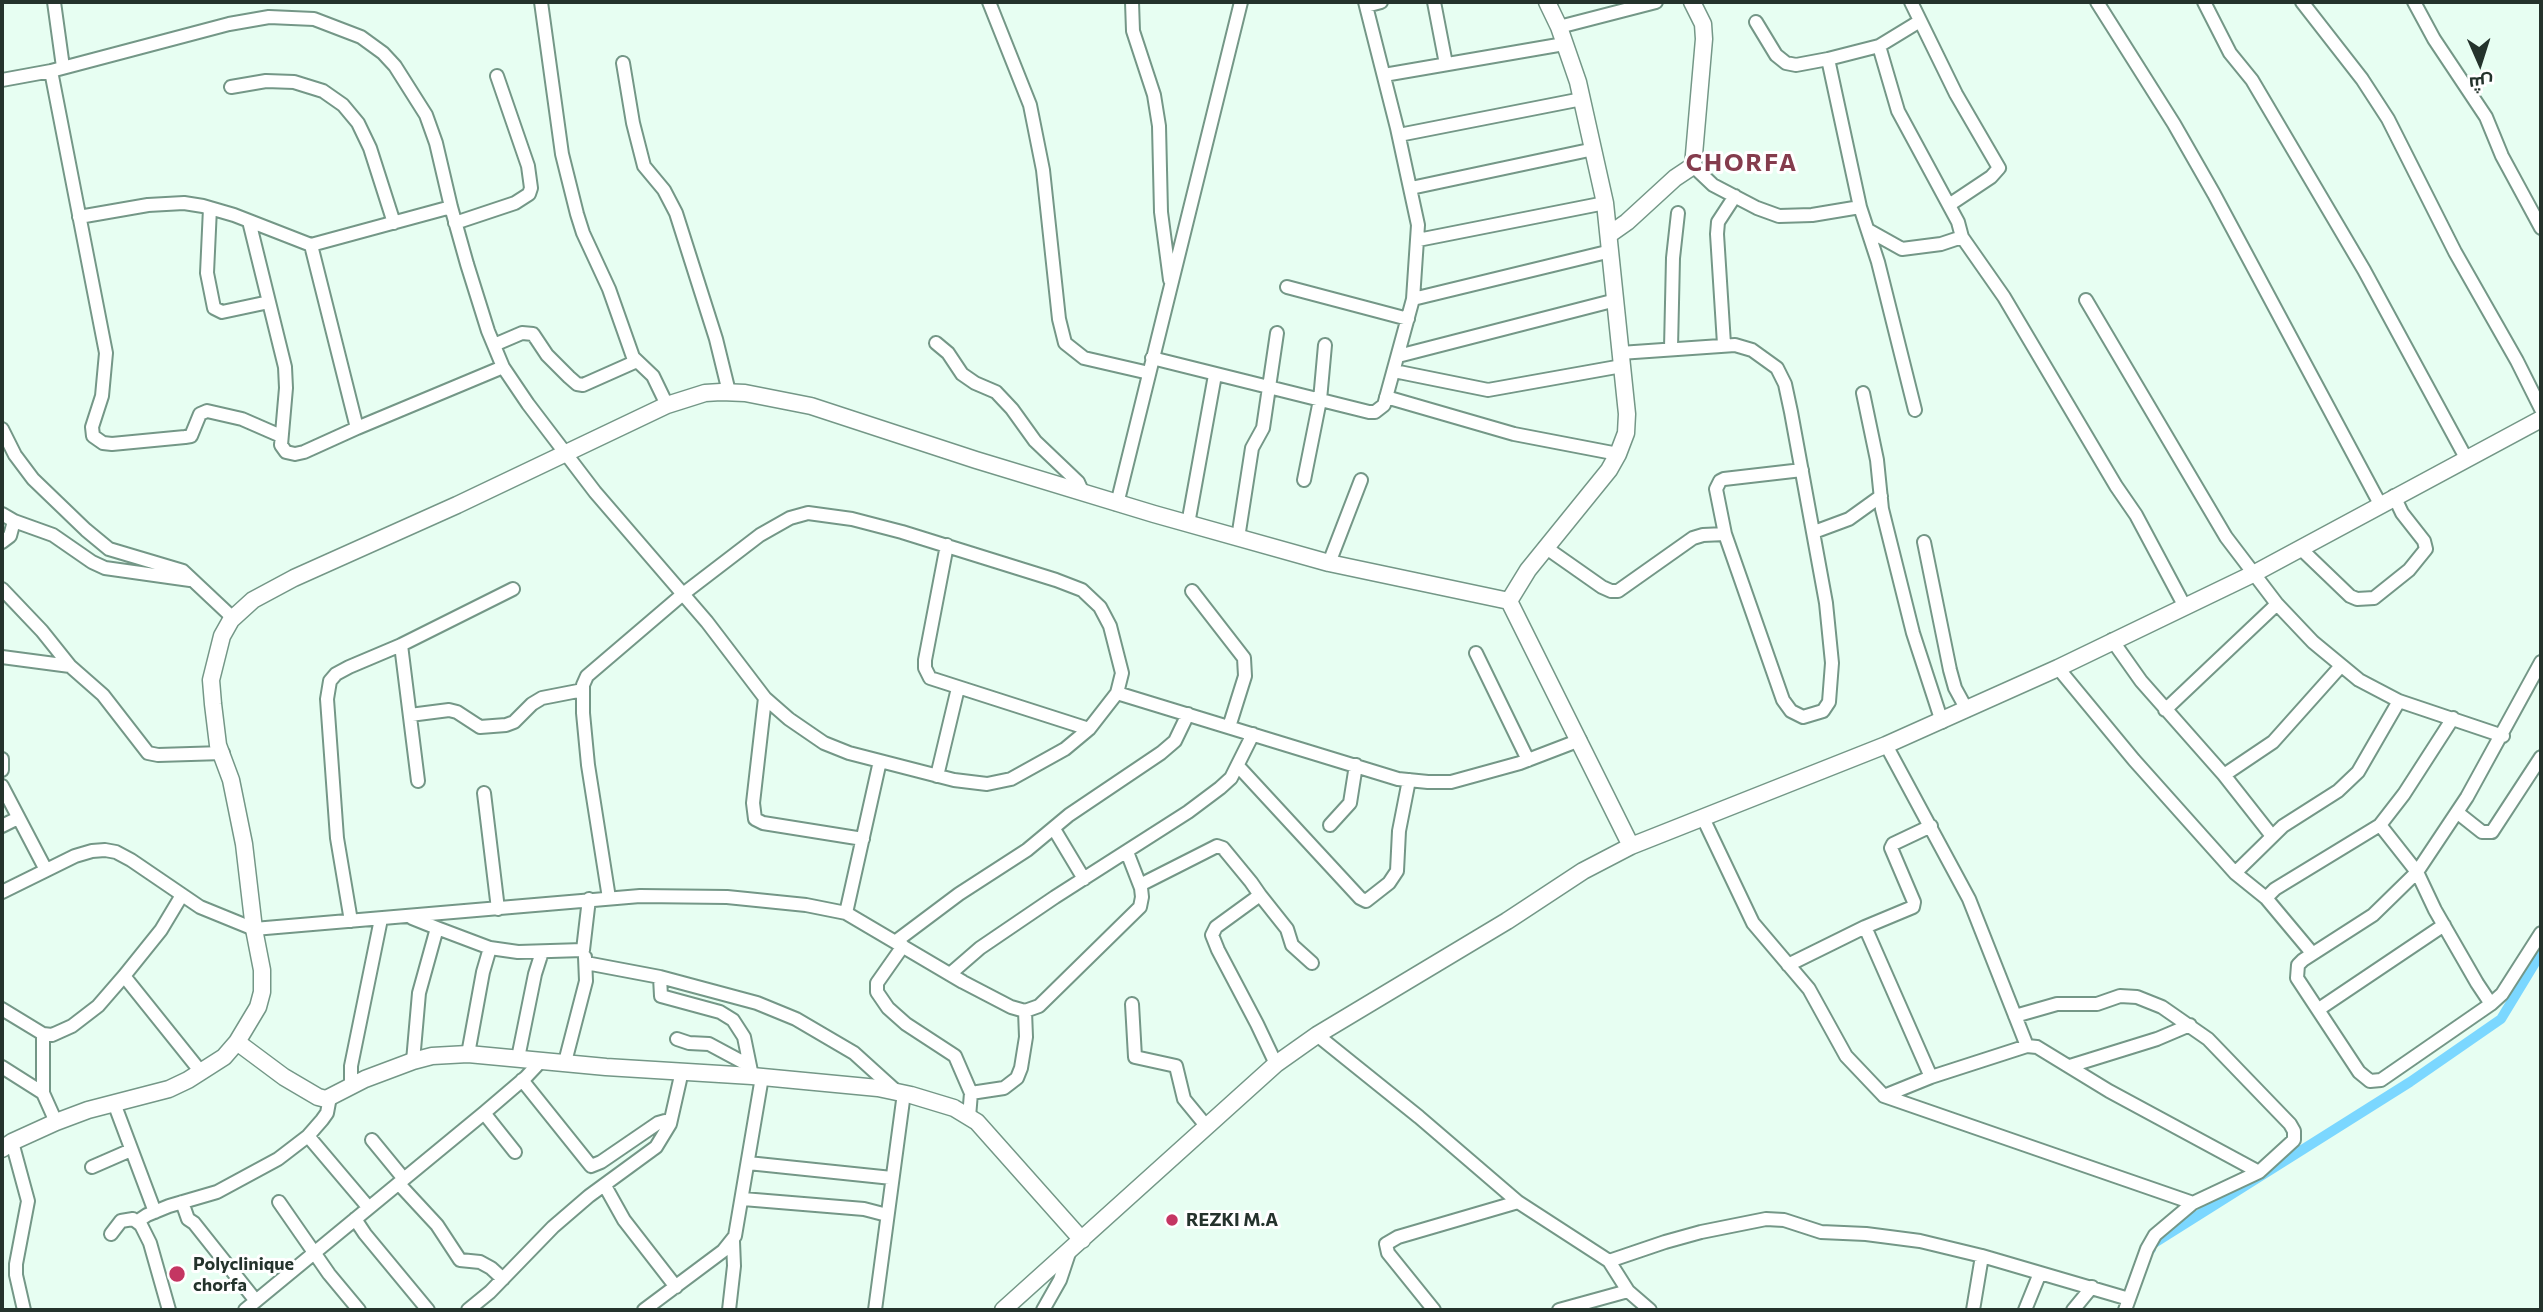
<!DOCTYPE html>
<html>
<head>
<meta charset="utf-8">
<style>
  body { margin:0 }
  #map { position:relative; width:2543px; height:1312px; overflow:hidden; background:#e7fef2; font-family:Commissioner,Cairo,sans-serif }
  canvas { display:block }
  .frame { position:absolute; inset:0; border:4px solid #24332c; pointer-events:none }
  .north { position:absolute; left:2445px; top:28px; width:70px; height:70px; -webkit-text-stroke:5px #fff; paint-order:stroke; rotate:177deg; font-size:19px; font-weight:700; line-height:28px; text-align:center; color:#24332c }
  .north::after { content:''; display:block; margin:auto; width:24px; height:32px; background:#24332c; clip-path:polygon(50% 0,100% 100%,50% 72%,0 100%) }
</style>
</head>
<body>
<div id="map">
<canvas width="2543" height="1312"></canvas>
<div class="frame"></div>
<div class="north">ش</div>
</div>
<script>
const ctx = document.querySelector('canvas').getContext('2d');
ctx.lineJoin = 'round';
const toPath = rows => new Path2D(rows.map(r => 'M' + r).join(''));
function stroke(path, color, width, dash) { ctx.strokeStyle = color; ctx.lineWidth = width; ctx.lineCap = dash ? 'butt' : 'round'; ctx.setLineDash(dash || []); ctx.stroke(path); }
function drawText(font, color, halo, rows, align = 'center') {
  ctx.font = font + ' Commissioner,sans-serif'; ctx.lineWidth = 6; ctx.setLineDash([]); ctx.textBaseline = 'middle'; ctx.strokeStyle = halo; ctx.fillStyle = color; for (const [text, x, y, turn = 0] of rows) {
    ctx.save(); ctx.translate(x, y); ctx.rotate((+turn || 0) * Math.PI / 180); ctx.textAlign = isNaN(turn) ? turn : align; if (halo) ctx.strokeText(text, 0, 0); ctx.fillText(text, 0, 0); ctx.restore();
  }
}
stroke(toPath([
  [2151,1249,2151,1245,2410,1082,2501,1019,2541,953]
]), '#7bd7ff', 10);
const street = toPath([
  [54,2,63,67],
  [541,2,562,154,577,214,583,233,609,289,633,357,653,376,667,405],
  [989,2,1030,105,1043,170,1059,319,1065,343,1084,358,1149,373],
  [1132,2,1133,31,1154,95,1159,126,1161,212,1170,280],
  [1434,2,1446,64],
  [1911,2,1956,94,1999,168,1991,177,1949,205],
  [2097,2,2174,124,2214,194,2380,504],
  [2204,2,2230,53,2252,80,2364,270,2466,458],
  [2302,2,2362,79,2388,119,2455,252,2517,361,2541,409],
  [2414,2,2434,39,2486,117,2502,156,2541,228],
  [1366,6,1381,2],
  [1920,21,1879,46,1898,111,1958,222,1962,237,2004,297,2116,486,2136,515,2184,605],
  [1756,22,1776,55,1786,63,1796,65,1828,59,1879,46],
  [1559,27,1656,2],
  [623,63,633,123,644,166,664,190,676,213,716,339,729,392],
  [51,71,106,353,102,396,92,427,93,436,103,443,112,444,185,437,191,436,200,414,207,411,242,419,281,436],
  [1384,75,1564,44],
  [2,80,51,71,229,24,269,17,314,19,361,37,383,53,395,66,426,115,436,143,451,207,467,264,488,331,503,367,528,404,595,492,707,622,765,698,789,719,824,743,849,753,954,780,987,784,1011,779,1065,749,1089,729,1117,693],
  [231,87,266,81,294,82,323,91,343,105,358,123,370,148,394,223],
  [1399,135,1582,99],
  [1693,166,1713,185,1757,208,1779,216,1812,215,1860,207,1828,59],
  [1411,188,1594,149],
  [1860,207,1878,262,1915,410],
  [210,208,207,273,214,308,222,312,269,302],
  [79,217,148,205,184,203,203,206,234,215,311,245,451,207],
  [249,221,285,367,286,388,281,445,286,452,295,454,304,452,357,428,503,367],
  [455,223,515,203,529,194,531,188,528,166,497,76],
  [1868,230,1902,249,1941,244,1962,237],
  [1418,240,1605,203],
  [311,245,357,428],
  [1287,287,1408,319],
  [1413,299,1611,251],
  [2086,300,2226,537,2277,604,2313,642,2359,680,2399,701,2503,736],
  [936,343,948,353,962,374,975,383,996,392,1012,409,1035,441,1078,482,1083,493],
  [1724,344,1717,234,1718,222,1735,196],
  [494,345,522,333,533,334,547,355,569,377,577,384,583,385,637,361],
  [1671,348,1673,258,1678,213],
  [1398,356,1616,300],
  [1152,358,1369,412,1375,412,1384,405,1413,299,1418,225,1397,128,1365,2],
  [1394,371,1488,390,1622,366],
  [1863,393,1877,460,1882,509,1913,633,1942,722],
  [1386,397,1514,434,1618,454],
  [2,429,15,455,33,479,86,530,109,549,183,571,233,618],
  [1304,480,1320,400,1325,345],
  [1117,504,1241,2],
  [2,514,14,521,53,535,92,562,105,568,190,580],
  [1188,524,1215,375],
  [1814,532,1849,519,1881,496],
  [1725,534,1716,489,1720,481,1724,479,1802,470],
  [1238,538,1252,448,1263,428,1277,333],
  [2,542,10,536,14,521],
  [1924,542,1950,670,1955,688,1967,710],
  [947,545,925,660,925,668,930,678,1089,729],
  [1545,547,1602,587,1611,591,1618,591,1693,538,1703,535,1725,534,1783,700,1791,711,1803,717,1823,711,1829,702,1832,663,1826,603,1791,412,1785,384,1777,368,1752,350,1735,345,1620,353],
  [2300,548,2350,596,2357,599,2374,598,2409,570,2426,549,2424,541,2402,513,2394,496],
  [1329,563,1361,480],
  [2,589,42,631,70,666],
  [1192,591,1244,658,1245,676,1229,727],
  [2112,640,2141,681,2224,775,2272,836],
  [401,645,418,781],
  [1476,653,1528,760],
  [2,657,70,666,103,695,148,753,158,755,223,753],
  [2541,662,2467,797,2417,872,2373,915,2303,960,2298,965,2297,978,2359,1072,2370,1081,2381,1080,2491,1004,2502,994,2541,933],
  [2058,668,2134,760,2235,873,2266,898,2275,889,2380,825,2404,794,2453,718],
  [765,698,753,803,755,819,763,823,863,839],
  [2165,710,2277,604],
  [410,715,449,710,457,712,480,727,506,725,514,722,532,704,542,698,583,690],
  [1886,745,1969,899,2027,1046],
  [2,759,2,770],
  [1238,766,1360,898,1366,901,1389,883,1397,871,1399,831,1409,780],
  [2224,775,2273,742,2340,667],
  [937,776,958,688],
  [2,786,46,870],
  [484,793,498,909],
  [2458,813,2482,832,2492,832,2541,757],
  [1703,818,1753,923,1809,989,1846,1056,1884,1096,2193,1203,2259,1172,2294,1140,2294,1131,2290,1124,2208,1039,2162,1007,2137,997,2120,996,2097,1004,2057,1004,2015,1016],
  [1330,825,1350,803,1356,765],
  [2380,825,2417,872,2435,910,2477,983,2491,1004],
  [2,826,18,818],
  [1054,829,1084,879],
  [2235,873,2283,826,2338,791,2358,772,2399,701],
  [1140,885,1217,846,1223,848,1251,882,1260,895,1216,927,1212,935,1218,950,1257,1024,1276,1064],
  [2,892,75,856,92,851,105,850,116,852,131,860,200,907,254,929,640,896,727,897,806,905,846,913,963,982,1011,1007,1025,1011,1039,1006,1140,907,1142,897,1141,888,1127,852],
  [1260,895,1287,929,1292,945,1312,963],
  [609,898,588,765,583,713,583,685,587,676,683,594,760,535,790,518,808,513,852,519,902,532,1056,580,1082,590,1100,607,1110,626,1122,673,1117,693,1398,779,1428,782,1451,782,1520,763,1580,740],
  [2266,898,2312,953],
  [846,913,880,761],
  [412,918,437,928,419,993,413,1061],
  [351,921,337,838,327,699,330,681,336,674,349,667,401,645,513,589],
  [1865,927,1913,907,1914,902,1891,848,1893,844,1931,826],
  [437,928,490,948,518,952,583,950,589,899],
  [895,942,959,894,1027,850,1069,815,1161,753,1175,741,1188,714],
  [903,946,877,983,877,992,888,1008,906,1024,955,1056,971,1093,969,1117],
  [586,963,660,977,757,1003,796,1019,854,1053,896,1091],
  [1788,965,1865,927,1931,1077],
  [950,974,980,948,1055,897,1188,812,1220,788,1231,778,1253,734],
  [124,976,201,1072],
  [660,977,661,996,720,1012,733,1020,744,1037,752,1076],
  [1132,1004,1135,1057,1176,1066,1184,1099,1207,1127],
  [2,1009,43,1034,52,1035,72,1026,98,1006,124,976,161,930,182,895],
  [2319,1009,2444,925],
  [43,1034,43,1093],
  [1317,1035,1419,1117,1518,1202,1609,1261,1628,1291,1650,1310],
  [677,1039,689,1043,709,1044,750,1066],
  [468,1054,483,972,490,948],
  [518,1058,535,974,542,952],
  [565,1062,586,981,585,957],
  [2070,1066,2157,1039,2190,1025],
  [2,1067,43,1093,56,1122],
  [522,1080,591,1166,601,1162,658,1123,665,1121,670,1124],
  [351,1087,351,1066,381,919],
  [971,1093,1004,1088,1017,1078,1021,1068,1026,1037,1025,1011],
  [1884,1096,1931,1077,2027,1046,2037,1047,2109,1091,2259,1172],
  [114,1103,155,1212],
  [484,1113,515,1152],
  [308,1136,369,1208],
  [372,1140,404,1179],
  [12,1142,28,1201,16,1264,16,1275,24,1310],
  [748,1163,892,1178],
  [92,1167,131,1150],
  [399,1184,437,1225,460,1260,480,1262,491,1268,503,1279],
  [605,1186,624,1220,676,1287],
  [743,1199,864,1209,887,1215],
  [182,1202,188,1219,194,1223,256,1301],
  [279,1202,329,1274,359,1310],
  [355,1219,365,1234,428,1310],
  [138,1221,147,1215,169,1206,217,1192,278,1159,308,1136,322,1120,327,1113,330,1097],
  [111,1234,121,1221,133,1219,141,1225,150,1243,169,1310],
  [1609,1261,1665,1242,1701,1232,1766,1219,1784,1220,1821,1232,1866,1234,1920,1241,1982,1256,2129,1299],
  [245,1310,484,1113,526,1077,541,1061],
  [468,1310,490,1292,553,1227,589,1196,656,1147,670,1124,682,1071],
  [644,1310,723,1251,735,1236,762,1077],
  [729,1310,734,1266,733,1241],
  [875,1310,904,1093],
  [1043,1310,1060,1280,1069,1253],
  [1434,1310,1388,1253,1386,1244,1398,1237,1518,1202],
  [1559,1310,1628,1291],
  [1973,1310,1982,1256],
  [2025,1310,2040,1273],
  [2073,1310,2092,1287],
  [2125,1310,2147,1249,2155,1235,2193,1203]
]);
const secondary = toPath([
  [1547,2,1559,27,1578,82,1605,203,1627,414,1626,433,1618,454,1609,470,1528,570,1509,601,1631,846],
  [1610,234,1627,222,1675,178,1693,166,1704,39,1703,24,1692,2],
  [237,1042,284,1077,318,1097,326,1099,365,1079,413,1061,432,1056,468,1054,606,1067,752,1076,878,1088,911,1095,954,1108,977,1122,1082,1240],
  [2,1149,12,1142,56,1122,88,1110,169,1089,188,1080,224,1057,237,1042,258,1007,262,992,262,970,254,929,244,844,231,780,218,745,213,704,211,680,222,636,231,620,253,600,294,578,457,505,667,405,705,393,721,392,745,393,811,406,976,460,1154,514,1329,563,1509,601],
  [1003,1310,1276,1064,1317,1035,1507,921,1583,871,1631,846,1886,745,2058,668,2255,573,2541,419]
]);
stroke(street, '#749787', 16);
stroke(secondary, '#749787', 19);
stroke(street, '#fff', 12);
stroke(secondary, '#fff', 16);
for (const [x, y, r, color] of [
  [1172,1220,7,"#c43662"],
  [177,1274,9,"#c43662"]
]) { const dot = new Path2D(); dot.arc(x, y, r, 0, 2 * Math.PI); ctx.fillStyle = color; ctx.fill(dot); stroke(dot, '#fff', 2.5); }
drawText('bold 18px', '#24332c', '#fff', [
  ["REZKI M.A",1186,1220],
  ["Polyclinique",193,1264],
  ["chorfa",193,1285]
], 'left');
ctx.letterSpacing = '2px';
drawText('bold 24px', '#843c4d', '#fff', [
  ["CHORFA",1742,163]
]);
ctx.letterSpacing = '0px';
</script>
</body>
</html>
